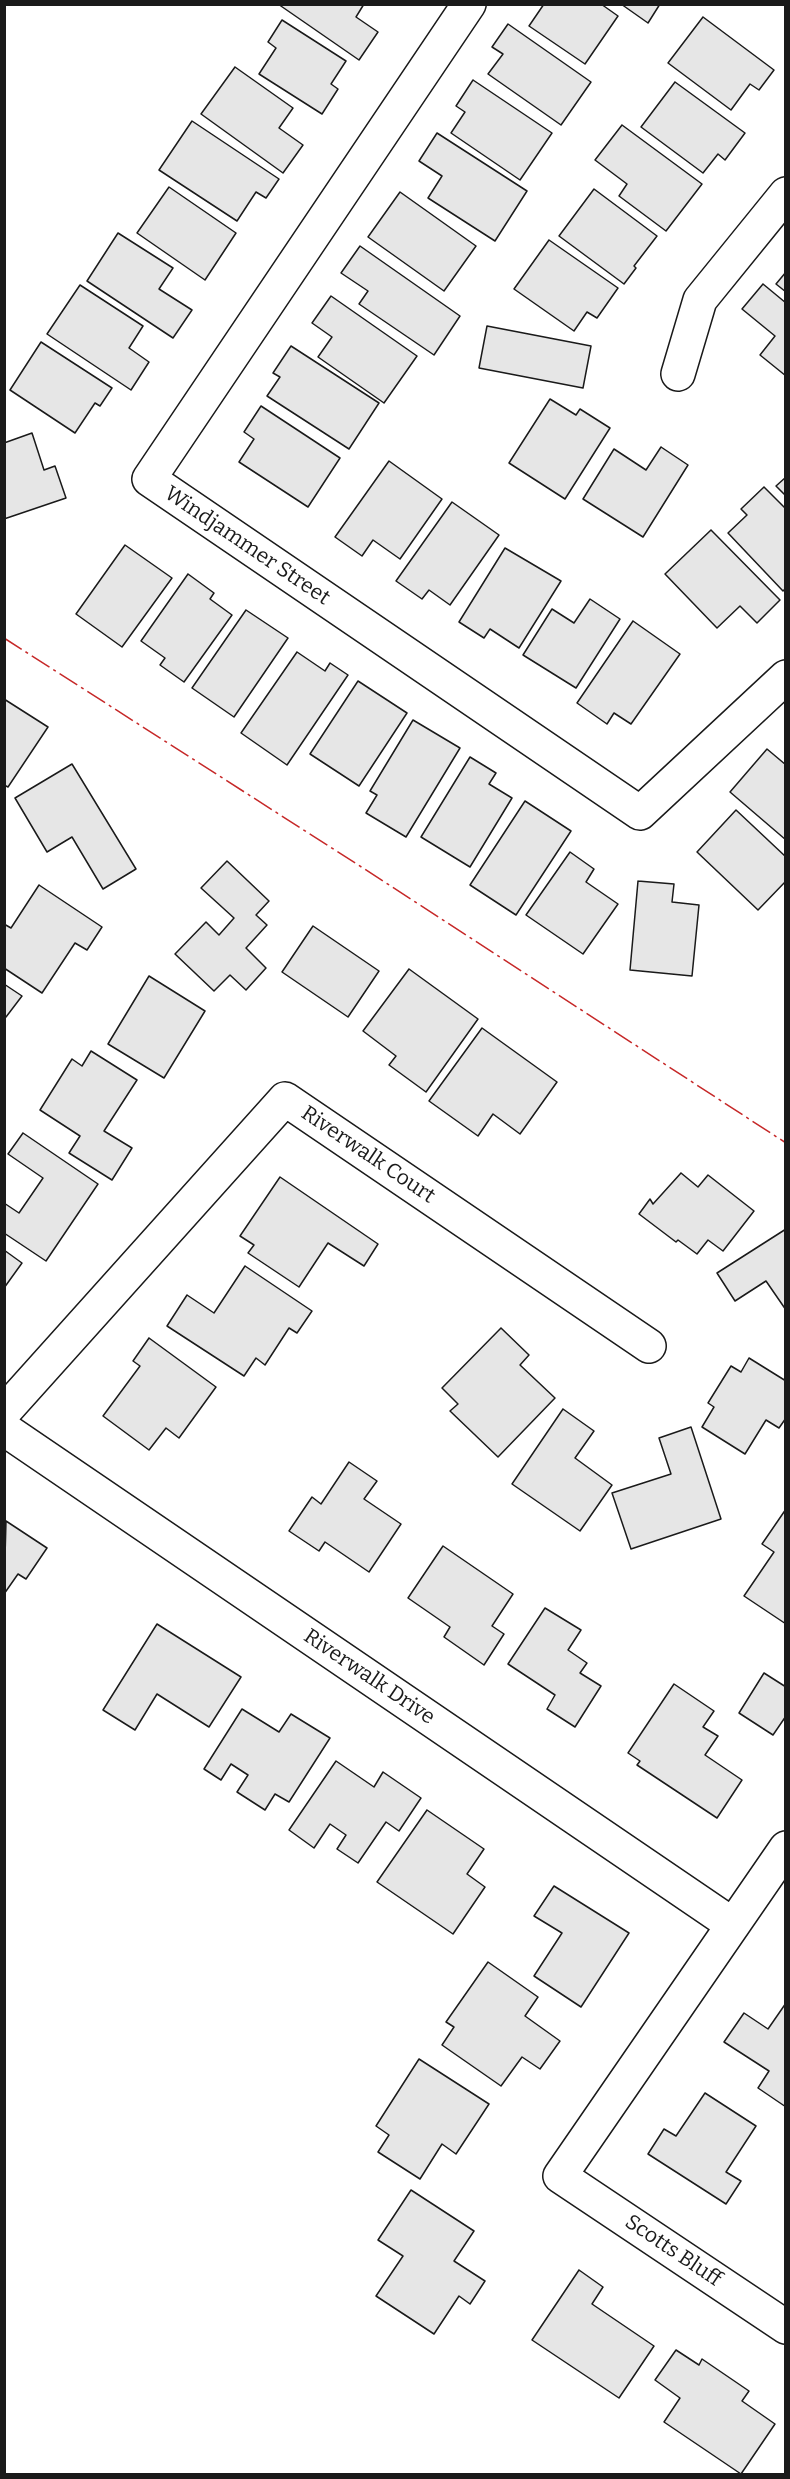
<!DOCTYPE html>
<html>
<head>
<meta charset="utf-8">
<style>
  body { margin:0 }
  #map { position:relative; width:790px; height:2479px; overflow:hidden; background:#fff; font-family:Bitter,serif }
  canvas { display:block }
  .frame { position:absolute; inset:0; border:6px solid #1a1a1a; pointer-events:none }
</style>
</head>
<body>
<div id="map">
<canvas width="790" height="2479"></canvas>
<div class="frame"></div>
</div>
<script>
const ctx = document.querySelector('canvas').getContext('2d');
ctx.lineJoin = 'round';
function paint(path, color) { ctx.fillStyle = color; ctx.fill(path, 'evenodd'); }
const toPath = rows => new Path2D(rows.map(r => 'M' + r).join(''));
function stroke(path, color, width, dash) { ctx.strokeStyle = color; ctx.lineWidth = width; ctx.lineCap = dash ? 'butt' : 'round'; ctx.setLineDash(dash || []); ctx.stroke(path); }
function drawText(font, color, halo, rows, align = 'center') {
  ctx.font = font + ' Bitter,serif'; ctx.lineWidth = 4.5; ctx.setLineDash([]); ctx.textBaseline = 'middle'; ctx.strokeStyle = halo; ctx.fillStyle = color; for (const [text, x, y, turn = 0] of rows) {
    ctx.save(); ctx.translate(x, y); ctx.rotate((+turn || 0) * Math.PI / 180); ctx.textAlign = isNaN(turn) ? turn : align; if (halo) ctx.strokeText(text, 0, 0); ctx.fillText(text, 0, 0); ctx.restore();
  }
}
const building = toPath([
  [278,4,364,4,356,17,378,32,359,60,278,4],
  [544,4,601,4,618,16,585,64,529,26,544,4],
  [621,4,660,4,648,23,621,4],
  [703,17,774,70,759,90,750,84,731,110,668,63,703,17],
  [282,20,346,61,331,84,338,89,322,114,259,74,276,48,268,42,282,20],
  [508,24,591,82,561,125,488,74,503,54,492,47,508,24],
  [235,67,293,108,279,128,303,145,283,173,201,114,235,67],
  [473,80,552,133,520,180,451,133,465,112,456,106,473,80],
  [675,82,745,133,725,160,718,154,703,173,641,127,675,82],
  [192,121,279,179,266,198,256,192,237,221,159,170,192,121],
  [622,125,702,184,666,231,619,196,627,184,595,160,622,125],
  [437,133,527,191,495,241,428,198,442,176,419,161,437,133],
  [169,187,236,233,205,280,137,233,169,187],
  [594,189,657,236,634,266,636,268,624,284,559,236,594,189],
  [400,192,476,246,444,291,368,237,400,192],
  [118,233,173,268,159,289,192,310,173,338,87,281,118,233],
  [549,240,618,288,597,318,587,312,574,331,514,289,549,240],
  [360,246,460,316,434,355,359,304,368,291,341,273,360,246],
  [786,272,786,292,776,284,786,272],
  [763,284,786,303,786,376,760,355,775,336,742,309,763,284],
  [80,285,143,326,129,348,149,362,131,390,47,334,80,285],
  [331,296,417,356,384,403,318,357,332,337,312,323,331,296],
  [487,326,591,346,583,388,479,368,487,326],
  [41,342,112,388,100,406,95,403,75,433,10,390,41,342],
  [291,346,379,403,349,449,267,396,280,377,273,373,291,346],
  [550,399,576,415,580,409,610,428,565,499,509,463,550,399],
  [261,406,340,458,308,507,239,462,254,439,244,432,261,406],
  [32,433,44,470,55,466,66,498,4,519,4,443,32,433],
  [661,447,688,465,643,537,583,499,614,449,646,470,661,447],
  [389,461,442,499,400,559,373,540,362,556,335,537,389,461],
  [786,477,786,496,776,486,786,477],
  [764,487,786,509,786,588,783,591,728,533,747,515,741,509,764,487],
  [452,502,499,535,450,605,429,590,422,599,396,581,452,502],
  [711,530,780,600,757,623,740,606,717,628,665,574,711,530],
  [125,545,172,578,122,647,76,614,125,545],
  [505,548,561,581,519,648,490,629,484,638,459,622,505,548],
  [188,574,214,593,210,599,232,615,184,682,160,665,165,658,141,641,188,574],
  [590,599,620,619,576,688,523,655,552,609,574,623,590,599],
  [246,610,288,638,234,717,192,688,246,610],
  [633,621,680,654,631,724,614,713,607,724,577,703,633,621],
  [297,652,325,671,330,663,348,675,287,765,241,733,297,652],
  [358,681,407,713,359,786,310,754,358,681],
  [4,699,48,727,8,787,4,785,4,699],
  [413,720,460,748,406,837,366,813,377,795,370,791,413,720],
  [767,749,786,765,786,840,730,792,767,749],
  [470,757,496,773,489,784,512,798,470,867,421,837,470,757],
  [72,764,136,869,103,889,72,837,47,852,15,798,72,764],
  [525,801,571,831,516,915,470,885,525,801],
  [736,810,786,857,786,881,758,910,697,852,736,810],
  [570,852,594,869,586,882,618,904,583,954,526,915,570,852],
  [227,861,269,901,256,915,267,925,246,948,266,968,246,990,230,975,214,991,175,954,206,922,219,935,234,918,201,888,227,861],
  [638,881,674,884,672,902,699,905,692,976,630,970,638,881],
  [39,885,102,927,87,950,75,943,42,993,4,968,4,924,11,928,39,885],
  [313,926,379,971,348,1017,282,972,313,926],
  [409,969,478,1019,426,1092,389,1065,396,1056,363,1031,409,969],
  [149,976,205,1011,164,1078,108,1044,149,976],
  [4,984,22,996,6,1017,4,1015,4,984],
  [482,1028,557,1082,520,1134,493,1114,478,1136,429,1101,482,1028],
  [91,1051,137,1080,104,1131,132,1148,112,1180,69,1153,80,1136,40,1110,72,1059,82,1066,91,1051],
  [23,1133,98,1184,46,1261,4,1233,4,1203,19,1213,43,1178,8,1154,23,1133],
  [681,1173,698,1187,708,1175,754,1211,723,1251,708,1240,697,1254,678,1240,676,1242,639,1214,650,1199,653,1204,681,1173],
  [280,1177,378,1244,364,1266,328,1243,299,1287,248,1253,254,1245,240,1236,280,1177],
  [786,1229,786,1310,766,1281,735,1301,717,1273,786,1229],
  [4,1250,22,1263,4,1288,4,1250],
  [245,1266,312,1311,297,1333,289,1328,265,1365,256,1358,244,1376,167,1326,187,1295,214,1313,245,1266],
  [501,1328,529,1355,520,1365,555,1398,498,1457,450,1411,458,1404,442,1388,501,1328],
  [149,1338,216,1387,179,1438,166,1428,149,1450,103,1416,140,1366,133,1361,149,1338],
  [749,1358,786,1381,786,1418,779,1428,766,1420,745,1454,702,1427,714,1407,708,1403,731,1366,741,1372,749,1358],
  [563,1409,594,1431,575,1458,612,1485,580,1531,512,1484,563,1409],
  [691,1427,721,1519,631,1549,612,1493,671,1474,659,1438,691,1427],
  [349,1462,377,1481,364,1499,401,1524,369,1572,325,1542,319,1551,289,1531,312,1497,321,1504,349,1462],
  [786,1509,786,1624,744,1596,774,1552,762,1544,786,1509],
  [6,1521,47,1548,26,1579,18,1574,4,1594,6,1521],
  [443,1546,513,1594,492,1626,504,1634,484,1665,444,1637,450,1627,408,1598,443,1546],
  [545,1608,581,1630,568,1650,587,1663,580,1673,601,1686,575,1727,547,1709,555,1695,508,1664,545,1608],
  [157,1624,241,1677,209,1727,157,1694,135,1730,103,1710,157,1624],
  [764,1673,786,1687,786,1716,773,1735,739,1713,764,1673],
  [674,1684,714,1711,703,1727,718,1736,705,1755,742,1780,717,1818,637,1765,640,1761,628,1753,674,1684],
  [242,1709,279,1732,291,1714,330,1738,289,1802,275,1794,265,1810,237,1792,248,1775,231,1764,221,1780,204,1769,242,1709],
  [336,1761,374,1787,383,1772,421,1798,399,1831,386,1822,358,1863,337,1849,346,1835,330,1824,314,1848,289,1830,336,1761],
  [427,1810,484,1849,467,1874,485,1887,453,1934,377,1882,427,1810],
  [554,1886,629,1933,581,2007,534,1976,562,1933,534,1916,554,1886],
  [488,1962,538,1997,525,2016,560,2041,540,2069,522,2057,501,2086,442,2045,454,2027,446,2022,488,1962],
  [786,2003,786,2107,758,2088,769,2071,724,2042,744,2013,768,2029,786,2003],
  [419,2059,489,2104,456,2154,442,2144,420,2179,378,2152,389,2135,376,2126,419,2059],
  [705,2093,756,2126,726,2172,741,2181,726,2204,648,2154,664,2129,676,2136,705,2093],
  [411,2190,474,2231,454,2261,485,2281,470,2304,459,2296,434,2334,376,2296,403,2256,378,2240,411,2190],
  [579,2270,603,2287,592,2304,654,2346,619,2398,532,2340,579,2270],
  [676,2350,699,2365,702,2359,749,2391,742,2401,775,2424,741,2474,664,2422,680,2398,655,2380,676,2350]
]);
paint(building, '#e6e6e6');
stroke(building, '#1a1a1a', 1.5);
const minor = toPath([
  [469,4,149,479,640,813,786,677],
  [678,374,700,300,786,194],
  [4,1412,285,1099,649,1346],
  [4,1429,733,1925],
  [786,1848,560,2176,786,2327]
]);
stroke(minor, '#1a1a1a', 36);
stroke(minor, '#fff', 33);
stroke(toPath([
  [4,638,363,868,786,1143]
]), '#c62828', 1.5, [21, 4.5, 3, 4.5]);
drawText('21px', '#1a1a1a', '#fff', [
  ["Windjammer Street",247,546,34],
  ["Riverwalk Court",368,1155,34],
  ["Riverwalk Drive",369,1677,34],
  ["Scotts Bluff",673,2251,34]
]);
</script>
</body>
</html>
